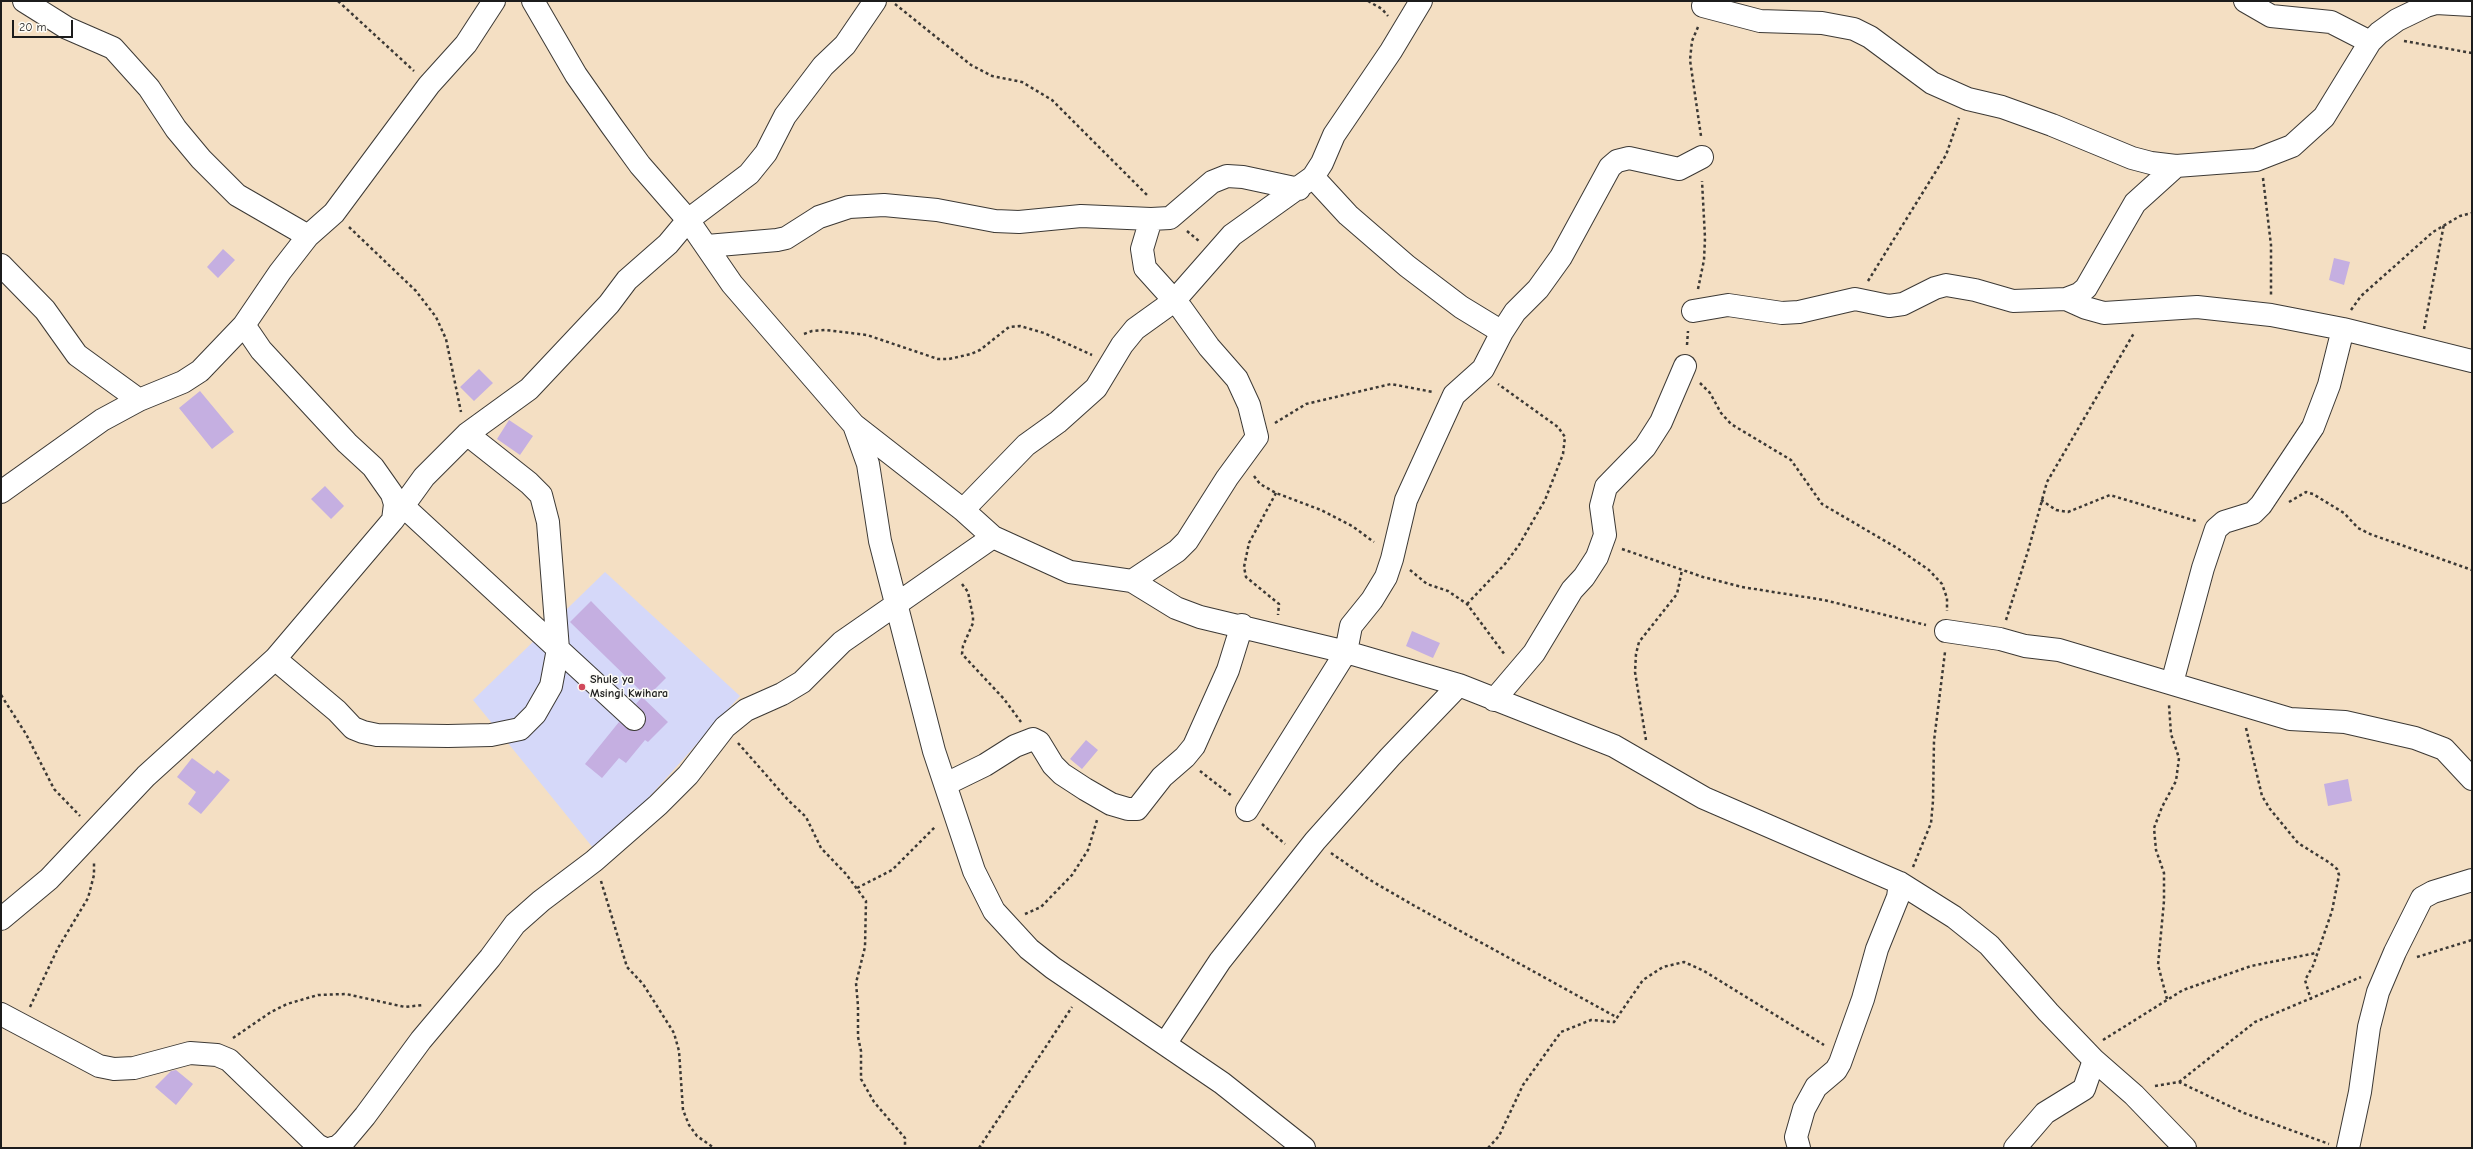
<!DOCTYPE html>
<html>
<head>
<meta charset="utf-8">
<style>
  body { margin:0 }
  #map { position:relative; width:2473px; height:1149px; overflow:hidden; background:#f4dfc3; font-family:"Comic Neue",sans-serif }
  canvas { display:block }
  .frame { position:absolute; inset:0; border:2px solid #1c1c1c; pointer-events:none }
  .scale { position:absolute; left:12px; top:20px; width:61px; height:18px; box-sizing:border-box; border:2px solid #1c1c1c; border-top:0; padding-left:5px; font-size:12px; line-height:14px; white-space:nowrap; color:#1c1c1c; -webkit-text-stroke:3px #fdfcf7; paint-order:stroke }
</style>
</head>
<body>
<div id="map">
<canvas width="2473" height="1149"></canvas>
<div class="frame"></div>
<div class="scale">20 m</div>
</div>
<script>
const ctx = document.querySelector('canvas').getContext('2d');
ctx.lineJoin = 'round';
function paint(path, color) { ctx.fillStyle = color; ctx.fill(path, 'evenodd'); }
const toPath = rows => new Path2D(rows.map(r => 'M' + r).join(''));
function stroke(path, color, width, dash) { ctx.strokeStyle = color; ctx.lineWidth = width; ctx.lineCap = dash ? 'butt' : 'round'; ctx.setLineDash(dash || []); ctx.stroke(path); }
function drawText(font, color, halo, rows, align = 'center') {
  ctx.font = font + ' "Comic Neue",sans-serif'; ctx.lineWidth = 3; ctx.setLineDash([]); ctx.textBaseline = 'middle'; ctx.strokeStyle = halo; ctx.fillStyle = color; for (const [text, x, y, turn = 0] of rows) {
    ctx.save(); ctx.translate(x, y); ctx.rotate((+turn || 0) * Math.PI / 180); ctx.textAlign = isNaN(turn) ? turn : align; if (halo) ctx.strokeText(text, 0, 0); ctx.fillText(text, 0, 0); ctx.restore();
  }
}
paint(toPath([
  [605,572,740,696,598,854,473,700]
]), '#d5d8f9');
paint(toPath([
  [223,249,235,260,218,278,207,267],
  [2334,258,2350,262,2344,285,2329,280],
  [479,369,493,383,474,401,460,387],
  [200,391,234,432,212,449,179,408],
  [509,420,533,436,520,455,497,439],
  [325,486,344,506,331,519,311,499],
  [591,601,666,678,647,697,570,622],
  [1412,631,1440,643,1433,658,1406,646],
  [642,697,668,722,648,742,645,740,626,763,619,758,602,778,585,764,619,722,632,731,643,727,646,715,636,704],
  [1086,740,1098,750,1082,769,1070,759],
  [192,758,214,774,217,770,230,780,201,814,188,804,196,792,177,777],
  [2348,779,2352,801,2328,806,2324,784],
  [176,1070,193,1084,176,1105,155,1087,171,1071]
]), '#c5afe1');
const minor = toPath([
  [24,1,67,28,113,48,149,88,176,129,201,159,237,195,308,236],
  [533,1,576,75,611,125,640,165,688,220,732,284,854,425,963,510,993,537,1070,572,1132,581,1176,608,1200,617,1346,652,1459,685,1614,746,1704,798,1900,883,1954,917,1989,945,2048,1012,2094,1060,2134,1095,2185,1148],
  [2245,1,2271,16,2331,22,2370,42],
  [1703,6,1760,21,1822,23,1854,29,1870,37,1932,83,1968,99,2002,107,2052,125,2132,158,2151,163,2176,166,2256,160,2292,146,2324,117,2370,42,2379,33,2397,20,2426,6,2436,3,2472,5],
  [1313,177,1348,215,1407,266,1461,307,1502,332],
  [707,246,777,240,786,238,819,217,849,207,884,205,937,210,995,221,1019,222,1081,216,1151,219,1170,218,1212,182,1227,176,1243,177,1299,189],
  [1,265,45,310,77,355,139,400],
  [2066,299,2086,308,2104,313,2197,307,2271,315,2343,329,2472,361],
  [1693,311,1728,305,1782,313,1799,312,1855,299,1889,306,1903,304,1935,288,1946,285,1975,290,2013,301,2066,299,2079,294,2086,288,2135,203,2176,166],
  [854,425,868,464,880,541,934,751,974,871,994,911,1029,949,1053,968,1222,1083,1304,1148],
  [1,492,102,420,139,400,183,382,200,371,244,325,280,272,308,236,334,213,429,85,466,44,494,1],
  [403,506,634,719],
  [963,510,1026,445,1058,422,1096,388,1122,345,1135,329,1174,301,1232,235,1313,177,1322,163,1334,135,1391,51,1421,1],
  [393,520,424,477,467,434,529,389,609,304,627,280,668,244,688,220,749,174,766,153,785,116,823,66,845,45,875,1],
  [1132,581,1177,551,1187,541,1227,478,1257,437,1249,405,1237,379,1209,347,1181,308,1145,268,1142,249,1151,219],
  [1946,631,2000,639,2025,646,2059,650,2290,719,2345,722,2415,738,2444,749,2472,779],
  [275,659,337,711,353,728,363,732,377,735,448,736,491,735,520,729,535,714,551,686,558,649,548,522,541,495,529,483,467,434],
  [2172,683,2203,568,2216,529,2224,522,2253,513,2261,505,2313,427,2329,385,2343,329],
  [1494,700,1534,653,1572,590,1584,577,1597,557,1605,535,1601,506,1606,487,1645,447,1661,422,1685,366],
  [946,784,985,765,1015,746,1033,739,1039,742,1053,765,1062,774,1085,789,1111,804,1128,809,1137,809,1162,777,1185,757,1194,746,1228,670,1242,625],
  [1247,810,1346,652,1351,626,1372,600,1386,577,1392,559,1406,500,1454,395,1483,369,1502,332,1515,312,1538,289,1561,257,1610,167,1617,161,1629,158,1679,169,1702,157],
  [1,919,49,879,146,776,275,659,393,520,395,504,392,494,373,467,347,443,261,350,244,325],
  [1,1014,99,1066,114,1069,134,1068,190,1053,217,1055,229,1060,317,1145,323,1148],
  [1165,1044,1220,961,1315,841,1390,757,1459,685],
  [332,1148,337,1147,344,1141,365,1116,421,1040,490,958,515,924,541,901,594,861,658,805,688,775,725,727,746,710,782,694,802,682,842,642,993,537],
  [1799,1148,1796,1137,1804,1109,1816,1087,1836,1070,1840,1063,1863,999,1877,949,1898,897,1900,883],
  [2015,1148,2045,1113,2084,1089,2094,1060],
  [2348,1148,2360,1092,2369,1027,2378,992,2395,952,2422,898,2433,892,2472,880]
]);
stroke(minor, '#3c3935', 24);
stroke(toPath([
  [338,1,414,71],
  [1368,1,1382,9,1388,16],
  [895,4,971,65,992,76,1022,82,1052,100,1149,197],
  [1698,27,1692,41,1690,60,1701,136],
  [2404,41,2472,53],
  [2263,178,2271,245,2271,295],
  [349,227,416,291,436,317,446,339,461,412],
  [1187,231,1199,241],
  [1868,281,1946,155,1959,118],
  [1698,289,1704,260,1705,238,1702,181],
  [2351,310,2361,296,2433,232,2460,216,2472,213],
  [2424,329,2444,224],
  [804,334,812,331,826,330,867,335,938,359,949,359,971,354,980,350,1009,327,1020,326,1044,333,1092,355],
  [1687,345,1688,331],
  [1700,383,1710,393,1721,413,1731,424,1791,460,1822,504,1897,548,1929,570,1942,584,1947,598,1947,611],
  [1275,423,1306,404,1391,384,1433,392],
  [1254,476,1260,484,1276,493,1321,510,1352,526,1374,542],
  [1276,493,1249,543,1244,567,1246,577,1279,604,1278,615],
  [2041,500,2056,510,2068,512,2110,495,2196,521],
  [2289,502,2306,492,2313,494,2344,513,2358,528,2370,534,2472,570],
  [1622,549,1703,577,1742,587,1824,600,1926,625],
  [1410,570,1427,584,1448,591,1467,604,1505,655],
  [962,584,968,592,973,617,973,623,963,646,962,654,1004,699,1021,722],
  [1467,604,1505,564,1519,545,1545,500,1563,454,1565,437,1558,427,1498,384],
  [2006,620,2028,551,2047,482,2134,333],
  [1,695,26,734,54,789,80,816],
  [2246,728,2262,796,2270,809,2298,843,2330,863,2337,869,2339,875,2332,911,2313,966,2305,980,2311,1000],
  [1646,740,1635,672,1636,654,1639,642,1677,594,1682,570],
  [738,743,789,801,806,817,821,848,846,874,866,901,865,947,856,983,858,1006,858,1037,861,1051,861,1079,874,1102,905,1138,905,1148],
  [1200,771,1232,796],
  [1262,824,1285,844],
  [1331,853,1370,880,1413,905,1618,1018],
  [1913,867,1931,823,1933,801,1934,741,1945,652],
  [601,881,627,967,643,984,674,1033,679,1051,683,1110,689,1125,697,1136,714,1148],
  [857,888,892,870,936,826],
  [1025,914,1041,907,1072,875,1088,850,1097,820],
  [2417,957,2472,940],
  [2167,999,2158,965,2164,901,2164,873,2156,850,2154,828,2162,807,2176,781,2179,758,2171,734,2169,705],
  [30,1007,58,948,88,898,94,875,94,862],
  [233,1038,271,1012,287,1004,318,995,346,994,405,1007,423,1005],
  [2103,1040,2183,990,2251,966,2316,953],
  [2179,1082,2255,1022,2361,977],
  [2155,1086,2179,1082,2244,1113,2329,1144],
  [979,1148,1072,1007],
  [1488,1148,1499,1136,1523,1085,1561,1032,1591,1020,1614,1022,1643,980,1663,967,1684,962,1704,971,1824,1045]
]), '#3c3935', 2.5, [3, 3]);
stroke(minor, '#fff', 22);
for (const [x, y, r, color] of [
  [582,687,4,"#d1495b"]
]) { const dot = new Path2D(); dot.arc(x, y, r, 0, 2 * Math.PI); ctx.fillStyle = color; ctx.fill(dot); stroke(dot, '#fdfcf7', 1.5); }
drawText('bold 12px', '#1c1c1c', '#fdfcf7', [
  ["Shule ya",590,680],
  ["Msingi Kwihara",590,694]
], 'left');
</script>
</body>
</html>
